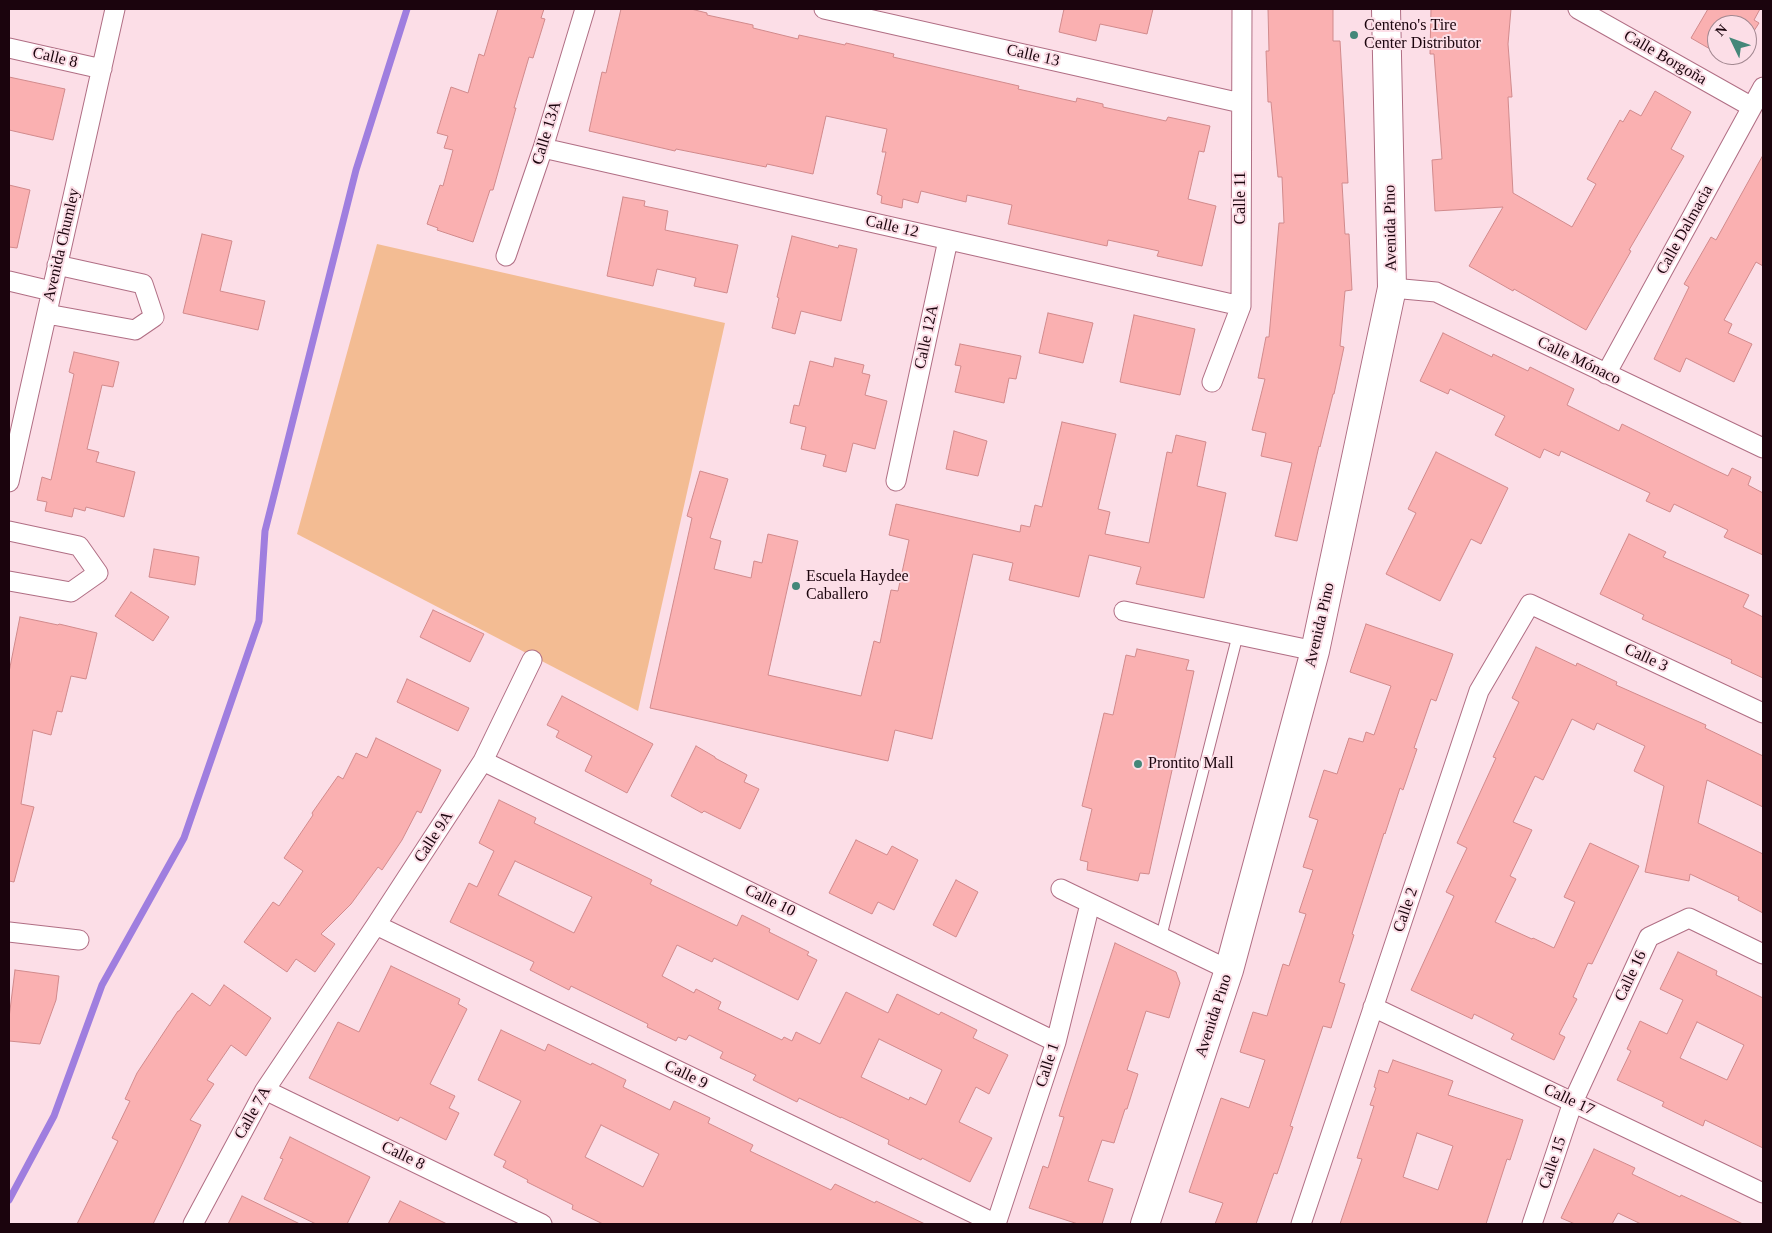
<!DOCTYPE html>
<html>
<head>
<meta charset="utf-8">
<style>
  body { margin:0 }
  #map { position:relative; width:1772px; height:1233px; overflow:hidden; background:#fcdee7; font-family:"Times New Roman",serif }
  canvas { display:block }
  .frame { position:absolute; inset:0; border:10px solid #1b040d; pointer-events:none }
  .north { position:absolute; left:1707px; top:15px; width:50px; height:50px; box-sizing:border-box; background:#fcdee7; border:1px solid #a28790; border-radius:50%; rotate:312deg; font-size:14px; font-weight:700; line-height:20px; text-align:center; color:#1b040d }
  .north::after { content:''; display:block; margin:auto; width:18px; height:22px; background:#448779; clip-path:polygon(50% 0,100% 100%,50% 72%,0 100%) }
</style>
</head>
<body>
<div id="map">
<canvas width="1772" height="1233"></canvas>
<div class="frame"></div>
<div class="north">N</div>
</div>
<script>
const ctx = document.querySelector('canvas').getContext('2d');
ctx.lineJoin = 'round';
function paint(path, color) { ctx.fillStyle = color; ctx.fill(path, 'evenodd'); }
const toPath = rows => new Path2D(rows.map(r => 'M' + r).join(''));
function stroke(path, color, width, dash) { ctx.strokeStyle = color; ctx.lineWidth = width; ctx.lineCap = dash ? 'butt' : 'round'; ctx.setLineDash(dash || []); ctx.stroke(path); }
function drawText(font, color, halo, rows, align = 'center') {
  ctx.font = font + ' "Times New Roman",serif'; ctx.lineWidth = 4; ctx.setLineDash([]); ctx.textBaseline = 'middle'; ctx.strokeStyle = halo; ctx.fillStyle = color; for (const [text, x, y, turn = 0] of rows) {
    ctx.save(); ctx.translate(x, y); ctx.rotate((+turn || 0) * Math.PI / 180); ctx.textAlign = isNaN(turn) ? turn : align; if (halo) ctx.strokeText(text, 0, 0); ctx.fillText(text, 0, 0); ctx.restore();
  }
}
paint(toPath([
  [377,244,725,323,638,711,297,534]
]), '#f3bc93');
stroke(toPath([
  [9,1200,54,1116,102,985,184,838,259,621,265,531,356,170,407,9]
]), '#9f7edf', 7);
const building = toPath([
  [498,9,544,9,541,18,545,19,533,58,529,57,514,108,516,108,493,190,490,190,473,242,437,230,438,228,427,224,440,185,443,186,453,150,444,148,448,136,437,133,451,87,468,93,479,54,484,56,498,9],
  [621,9,691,9,707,13,707,15,753,25,753,28,798,39,799,35,845,45,846,43,894,54,893,57,1019,86,1018,89,1076,102,1077,98,1103,104,1103,107,1166,121,1168,117,1210,126,1204,152,1199,151,1188,199,1216,206,1202,266,1157,256,1159,251,1108,240,1107,246,1008,224,1012,205,967,195,966,202,921,191,918,203,903,199,902,208,881,203,882,196,877,194,886,152,882,152,887,129,826,116,813,174,767,164,766,167,676,149,675,151,589,131,602,72,606,73,621,9],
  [1064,9,1153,9,1147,34,1100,24,1096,41,1059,32,1064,9],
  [1268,9,1333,9,1333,41,1340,41,1348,183,1342,183,1345,234,1349,234,1352,290,1345,291,1340,346,1344,347,1334,394,1333,394,1320,447,1319,446,1297,541,1275,536,1292,463,1261,456,1266,433,1252,430,1265,379,1258,378,1266,337,1269,337,1279,223,1284,223,1282,177,1278,177,1271,102,1268,102,1266,51,1269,51,1268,9],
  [1431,9,1511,9,1508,44,1512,97,1508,97,1513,193,1572,227,1596,184,1587,179,1620,120,1623,122,1630,110,1641,116,1655,91,1691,112,1671,149,1684,156,1629,250,1631,251,1586,330,1514,289,1513,291,1469,266,1503,207,1435,211,1432,160,1442,159,1434,54,1430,54,1431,9],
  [1708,9,1760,9,1754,20,1759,23,1747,42,1747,25,1717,25,1717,53,1691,38,1708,9],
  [9,77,65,89,53,140,9,130,9,77],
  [1763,155,1763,266,1756,262,1724,320,1732,324,1728,333,1752,344,1734,382,1686,358,1680,372,1654,359,1689,287,1684,284,1711,237,1716,240,1763,155],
  [9,185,30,190,17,248,9,247,9,185],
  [623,197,645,201,644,206,668,211,665,230,738,245,727,293,694,286,696,278,657,269,653,286,607,276,623,197],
  [202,234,232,241,220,291,265,301,258,330,183,313,202,234],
  [792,236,838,248,839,245,857,249,841,321,801,311,795,334,772,328,779,298,777,297,792,236],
  [1048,313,1093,323,1083,363,1039,353,1048,313],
  [1134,315,1195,329,1180,395,1120,382,1134,315],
  [1443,333,1492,357,1493,354,1528,371,1530,367,1574,389,1567,405,1619,431,1622,424,1713,469,1728,476,1732,468,1751,477,1748,485,1763,493,1763,555,1724,537,1728,530,1674,504,1670,512,1646,501,1650,493,1561,451,1559,456,1544,449,1540,458,1495,435,1505,416,1450,389,1448,394,1420,381,1443,333],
  [960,344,1021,356,1016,379,1009,378,1004,403,955,392,961,366,955,365,960,344],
  [74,352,119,362,113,387,102,385,87,449,99,452,96,462,135,472,124,517,86,507,85,511,74,508,72,517,45,511,47,502,37,500,42,477,51,480,74,374,69,372,74,352],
  [835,358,864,365,862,373,870,375,865,395,887,401,875,449,853,443,846,472,823,466,826,455,801,449,806,427,790,423,794,405,799,406,810,361,833,367,835,358],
  [1062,422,1116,434,1098,509,1110,512,1105,534,1149,543,1167,452,1172,453,1176,435,1206,442,1197,486,1226,493,1204,598,1136,584,1141,567,1089,555,1079,597,1009,580,1013,563,973,554,932,739,895,730,888,761,650,708,692,518,687,516,700,471,728,479,710,538,721,541,714,569,751,578,754,561,762,563,768,534,798,541,768,675,861,696,874,641,880,643,891,590,898,591,909,540,889,535,896,504,1020,532,1021,525,1030,527,1035,505,1042,507,1062,422],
  [954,431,987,441,978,476,946,469,954,431],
  [1436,452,1508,488,1481,544,1471,539,1440,601,1386,574,1416,513,1408,509,1436,452],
  [1629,534,1666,552,1663,557,1749,595,1743,607,1763,617,1763,678,1731,663,1732,660,1642,619,1644,615,1600,594,1629,534],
  [154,549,199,557,195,585,149,577,154,549],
  [131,592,169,617,153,641,115,616,131,592],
  [433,610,484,634,470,662,420,637,433,610],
  [20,617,58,625,59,624,97,633,86,679,71,676,62,712,57,711,51,735,33,730,21,804,34,807,14,882,9,881,9,672,20,617],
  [1366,624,1453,654,1436,701,1431,699,1414,748,1417,749,1403,790,1400,788,1385,834,1384,833,1352,934,1354,935,1339,982,1345,984,1331,1028,1323,1026,1290,1126,1293,1127,1277,1174,1274,1173,1256,1224,1215,1224,1223,1203,1189,1192,1221,1098,1249,1108,1265,1060,1240,1052,1253,1012,1267,1016,1283,964,1289,966,1306,914,1299,912,1313,870,1303,867,1318,820,1309,817,1324,770,1337,774,1349,738,1363,742,1366,732,1374,735,1391,686,1350,672,1366,624],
  [1536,647,1576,666,1577,663,1617,682,1616,685,1706,725,1705,728,1763,756,1763,807,1707,780,1698,823,1763,854,1763,913,1738,900,1739,897,1690,874,1689,881,1645,872,1664,786,1634,771,1645,746,1597,723,1594,730,1572,719,1543,780,1535,776,1513,822,1532,830,1510,876,1516,879,1495,922,1532,939,1533,938,1554,948,1575,902,1564,897,1590,843,1639,866,1592,964,1588,963,1573,997,1577,999,1559,1034,1565,1037,1554,1060,1511,1039,1514,1034,1474,1014,1472,1019,1411,990,1454,896,1446,892,1467,848,1457,843,1496,758,1493,757,1519,702,1512,698,1536,647],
  [1137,649,1189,660,1186,670,1194,671,1149,874,1140,873,1138,881,1087,870,1088,862,1080,860,1092,809,1082,806,1104,713,1113,715,1126,655,1135,657,1137,649],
  [407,679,469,708,458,731,397,702,407,679],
  [562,696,653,744,627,793,585,771,592,756,556,737,559,731,547,725,562,696],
  [376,738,441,770,421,813,417,811,402,840,382,870,378,867,351,904,321,934,335,944,315,972,296,959,287,972,244,942,273,902,279,906,303,871,284,858,313,815,312,813,338,776,343,779,356,753,367,758,376,738],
  [696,746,715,757,715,758,747,775,744,782,759,789,740,829,704,811,702,813,671,796,696,746],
  [499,800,536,818,534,823,652,880,650,884,737,926,742,915,770,929,769,932,809,952,807,955,817,960,798,1000,714,958,712,962,677,945,662,976,694,993,696,989,721,1002,718,1009,782,1040,784,1037,792,1041,796,1032,820,1044,846,992,888,1013,897,994,939,1015,941,1012,977,1030,973,1038,1008,1055,989,1094,976,1087,959,1122,992,1138,970,1182,922,1158,921,1160,888,1144,889,1140,841,1117,841,1118,799,1098,797,1102,753,1080,756,1075,720,1058,723,1052,689,1035,686,1040,678,1037,676,1041,647,1027,648,1024,571,986,569,990,530,970,534,962,450,922,469,883,477,887,494,851,479,843,499,800],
  [515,861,592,897,574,933,498,895,515,861],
  [879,1039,942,1070,926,1105,910,1097,909,1100,861,1077,879,1039],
  [856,840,887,855,892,846,918,860,894,910,878,902,872,914,829,893,856,840],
  [956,880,978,892,956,937,933,925,956,880],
  [1115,943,1176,972,1180,983,1169,1018,1146,1011,1127,1070,1138,1074,1127,1109,1125,1109,1114,1143,1102,1140,1088,1181,1113,1189,1102,1224,1078,1224,1029,1208,1043,1166,1048,1168,1064,1117,1059,1116,1115,943],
  [1678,952,1717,971,1716,975,1763,998,1763,1148,1705,1120,1703,1126,1662,1106,1664,1102,1617,1080,1631,1051,1627,1049,1640,1021,1667,1034,1683,1000,1660,989,1678,952],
  [1697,1022,1744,1045,1727,1080,1680,1058,1697,1022],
  [391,966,460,999,458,1004,467,1009,430,1084,455,1096,449,1108,459,1113,446,1140,400,1117,398,1121,309,1078,338,1022,359,1032,391,966],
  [15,970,59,976,56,1000,40,1044,9,1041,9,1018,15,970],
  [224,985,271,1018,246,1056,231,1045,207,1080,214,1084,190,1120,201,1125,153,1224,77,1224,118,1141,112,1138,130,1101,125,1099,137,1073,178,1011,179,1011,192,993,210,1006,224,985],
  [501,1030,545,1051,548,1044,591,1065,592,1063,626,1080,623,1087,670,1110,674,1101,710,1118,708,1123,753,1145,750,1151,831,1190,835,1184,875,1203,876,1201,925,1224,603,1224,572,1209,573,1205,527,1182,528,1180,503,1167,506,1161,494,1155,521,1101,478,1080,501,1030],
  [601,1125,659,1154,643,1187,585,1157,601,1125],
  [1393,1060,1453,1081,1448,1095,1523,1120,1510,1160,1507,1159,1486,1224,1340,1224,1362,1159,1357,1158,1374,1106,1370,1105,1376,1088,1374,1087,1379,1070,1388,1073,1393,1060],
  [1417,1133,1453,1146,1438,1190,1403,1177,1417,1133],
  [290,1137,370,1177,347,1224,316,1224,264,1199,283,1159,280,1158,290,1137],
  [1594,1149,1635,1168,1632,1174,1680,1197,1681,1195,1743,1224,1641,1224,1618,1213,1612,1224,1575,1224,1561,1218,1594,1149],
  [242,1196,300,1224,228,1224,242,1196],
  [400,1201,447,1224,388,1224,400,1201]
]);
paint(building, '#fab0b1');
stroke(building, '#d18a8c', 1);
const service = toPath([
  [1161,937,1238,634]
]);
const minor = toPath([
  [824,9,1241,103],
  [1578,9,1752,107],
  [9,48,102,69],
  [543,148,1241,306],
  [506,256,543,148,585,9],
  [9,281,51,291],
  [1392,288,1436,292,1763,448],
  [47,314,135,330,154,317,143,284,57,265],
  [1606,374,1763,87],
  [1212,382,1241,306,1242,9],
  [896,481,948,240],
  [9,482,115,9],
  [9,531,79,546,98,573,71,592,9,581],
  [1124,611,1315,651],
  [483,761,1056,1042],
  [1061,889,1229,970],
  [376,925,996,1224],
  [9,932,79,940],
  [1373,1007,1763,1193],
  [265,1090,542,1224],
  [193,1224,265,1090,376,925,483,761,532,660],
  [996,1224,1056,1042,1090,904],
  [1301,1224,1479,691,1530,604,1763,713],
  [1532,1224,1573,1102,1649,937,1689,918,1763,954]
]);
const primary = toPath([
  [1145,1224,1229,970,1315,651,1392,288,1386,9]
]);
stroke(service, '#b06e84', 12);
stroke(minor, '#b06e84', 21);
stroke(primary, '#b06e84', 30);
stroke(service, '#fff', 10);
stroke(minor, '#fff', 19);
stroke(primary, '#fff', 28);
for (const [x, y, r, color] of [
  [1354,35,5,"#448779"],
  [796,586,5,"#448779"],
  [1138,764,5,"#448779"]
]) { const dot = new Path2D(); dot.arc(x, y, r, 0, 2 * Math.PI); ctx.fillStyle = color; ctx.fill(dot); stroke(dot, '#fcdee7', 2); }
drawText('16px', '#1b040d', '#fcdee7', [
  ["Centeno's Tire",1364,26],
  ["Center Distributor",1364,44],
  ["Escuela Haydee",806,577],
  ["Caballero",806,595],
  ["Prontito Mall",1148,764]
], 'left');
drawText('16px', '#1b040d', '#fcdee7', [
  ["Calle 13",1033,56,13],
  ["Calle 8",55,58,13],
  ["Calle Borgoña",1665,58,30],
  ["Calle 13A",547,133,-73],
  ["Calle 11",1241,198,-90],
  ["Calle 12",892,227,13],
  ["Avenida Pino",1391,228,-91],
  ["Calle Dalmacia",1685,230,-61],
  ["Avenida Chumley",62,245,-77],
  ["Calle 12A",927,337,-78],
  ["Calle Mónaco",1579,361,26],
  ["Avenida Pino",1320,625,-77],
  ["Calle 3",1646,658,25],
  ["Calle 9A",434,837,-57],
  ["Calle 10",770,901,26],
  ["Calle 2",1406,910,-71],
  ["Calle 16",1631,976,-65],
  ["Avenida Pino",1214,1016,-72],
  ["Calle 1",1048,1065,-72],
  ["Calle 9",686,1075,26],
  ["Calle 17",1569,1100,25],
  ["Calle 7A",253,1113,-61],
  ["Calle 8",403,1156,26],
  ["Calle 15",1553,1163,-71]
]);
</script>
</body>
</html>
